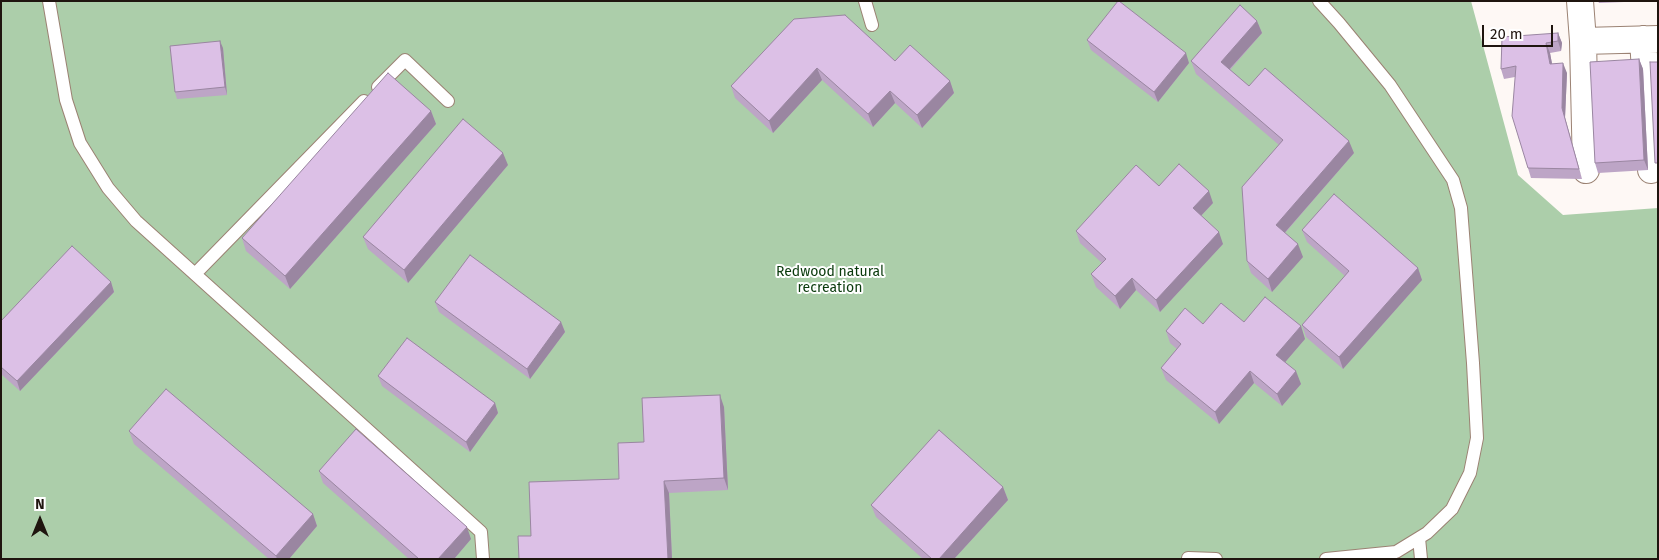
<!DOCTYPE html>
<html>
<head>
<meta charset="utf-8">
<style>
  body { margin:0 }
  #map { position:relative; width:1659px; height:560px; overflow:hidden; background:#fef8f5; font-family:"Fira Sans",sans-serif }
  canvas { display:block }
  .frame { position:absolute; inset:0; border:2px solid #1f150f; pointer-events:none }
  .north { position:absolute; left:15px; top:495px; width:50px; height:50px; -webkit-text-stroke:4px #fff; paint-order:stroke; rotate:0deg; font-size:14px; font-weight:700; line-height:20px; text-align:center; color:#1f150f }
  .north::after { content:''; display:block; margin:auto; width:18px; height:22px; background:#1f150f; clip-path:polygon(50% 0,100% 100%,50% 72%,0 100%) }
  .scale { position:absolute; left:1482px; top:25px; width:71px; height:22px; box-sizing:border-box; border:2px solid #1f150f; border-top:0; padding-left:6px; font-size:15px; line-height:18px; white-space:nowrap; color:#1f150f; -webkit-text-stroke:4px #fff; paint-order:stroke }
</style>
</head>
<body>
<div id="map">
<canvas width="1659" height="560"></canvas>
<div class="frame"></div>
<div class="north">N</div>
<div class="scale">20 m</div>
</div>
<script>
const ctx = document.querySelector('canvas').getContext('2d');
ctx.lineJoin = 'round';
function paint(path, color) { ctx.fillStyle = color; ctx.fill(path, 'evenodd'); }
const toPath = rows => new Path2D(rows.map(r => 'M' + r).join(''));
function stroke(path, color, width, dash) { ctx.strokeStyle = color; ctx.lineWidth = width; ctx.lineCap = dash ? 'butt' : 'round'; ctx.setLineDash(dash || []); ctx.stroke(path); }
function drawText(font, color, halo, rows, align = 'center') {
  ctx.font = font + ' "Fira Sans",sans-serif'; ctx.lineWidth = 4; ctx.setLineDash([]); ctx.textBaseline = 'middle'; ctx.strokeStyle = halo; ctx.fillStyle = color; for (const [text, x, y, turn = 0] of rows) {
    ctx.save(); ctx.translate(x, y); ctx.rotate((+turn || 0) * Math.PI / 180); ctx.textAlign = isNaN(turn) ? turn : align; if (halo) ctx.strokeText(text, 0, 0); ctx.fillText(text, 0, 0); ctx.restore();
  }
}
paint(toPath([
  [1,1,1471,1,1518,175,1563,215,1658,208,1658,559,1,559]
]), '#acceaa');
const lane = toPath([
  [49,1,66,100,80,143,108,188,136,221,481,532,483,559],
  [865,1,872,25],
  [1319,1,1339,23,1390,85,1453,180,1461,208,1473,363,1477,438,1470,473,1452,509,1427,533,1396,552,1326,559],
  [378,87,405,60,448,101],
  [195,274,364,101],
  [1419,538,1421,559],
  [1188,558,1216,559]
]);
const street = toPath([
  [1580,1,1583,41],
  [1643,39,1651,170],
  [1586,170,1583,41,1658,39]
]);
stroke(lane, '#9b8273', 14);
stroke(street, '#9b8273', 28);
stroke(lane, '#fff', 12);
stroke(street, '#fff', 26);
paint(toPath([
  [1598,1,1649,1,1599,3],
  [794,19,895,61,950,81,954,93,922,128,895,103,873,127,822,80,773,133,735,98,731,86],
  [1257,21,1262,33,1230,70,1249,86,1354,153,1285,233,1303,257,1272,292,1251,273,1247,261,1279,145,1196,74,1191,61],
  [1558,33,1562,43,1561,51,1550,53,1552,64,1567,73,1565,118,1582,179,1531,178,1528,168,1515,77,1504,79,1501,69],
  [1087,40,1189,63,1158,102,1091,50],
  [223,48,227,95,177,99,175,92],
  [1639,59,1643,69,1648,170,1598,173,1595,163],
  [431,111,436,124,290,289,246,251,242,238],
  [508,165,408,283,368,249,363,237],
  [1159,186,1213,203,1201,216,1223,244,1160,312,1136,290,1120,309,1096,287,1091,274,1102,263,1080,243,1076,231],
  [1302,230,1418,268,1422,280,1343,369,1306,337,1302,325,1345,276,1307,242],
  [111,282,114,292,20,391,1,374,1,321],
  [435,302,561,322,565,332,530,379,439,312],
  [1244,322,1301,326,1305,339,1285,362,1301,384,1282,406,1254,383,1219,424,1166,380,1161,368,1177,349,1170,343,1166,331,1203,324],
  [378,376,495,403,498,413,470,452,382,386],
  [724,407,728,490,669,493,672,559,519,559,531,536,619,479],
  [129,431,313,514,317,526,289,559,269,559,134,444],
  [319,471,471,539,454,559,409,559,323,483],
  [1003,487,1008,500,954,559,923,559,876,517,871,505]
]), '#bda5c6');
paint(toPath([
  [1257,21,1262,33,1225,74,1221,62],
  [1558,33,1562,43,1561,51,1558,41],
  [220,41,223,48,227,95,225,87],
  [1546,43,1550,53,1554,74,1550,64],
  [1186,53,1189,63,1158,102,1154,92],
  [1639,59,1643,69,1648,170,1644,160],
  [1563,63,1567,73,1565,118,1582,179,1579,169,1562,108],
  [817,68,822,80,773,133,769,121],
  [950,81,954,93,922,128,917,115],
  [890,91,895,103,873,127,868,114],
  [431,111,436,124,290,289,285,276],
  [1349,141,1354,153,1280,238,1276,225],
  [503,153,508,165,408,283,404,270],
  [1209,191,1213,203,1197,220,1193,208],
  [1219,232,1223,244,1160,312,1156,300],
  [1298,244,1303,257,1272,292,1268,279],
  [1418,268,1422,280,1343,369,1339,357],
  [1132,278,1136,290,1120,309,1115,296],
  [111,282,114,292,20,391,17,381],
  [561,322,565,332,530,379,527,369],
  [1301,326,1305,339,1281,367,1276,355],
  [1250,371,1254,383,1219,424,1215,412],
  [1296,371,1301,384,1282,406,1277,394],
  [720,395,724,407,728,490,724,478],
  [495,403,498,413,470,452,466,442],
  [664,481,669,493,672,559,668,559],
  [1003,487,1008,500,954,559,939,559],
  [313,514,317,526,289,559,277,559,276,556],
  [467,527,471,539,454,559,438,559]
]), '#9a86a1');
const building = toPath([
  [1118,1,1119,1,1186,53,1154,92,1087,40,1118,1],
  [1240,5,1257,21,1221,62,1249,86,1265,68,1349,141,1276,225,1298,244,1268,279,1247,261,1242,187,1283,140,1191,61,1240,5],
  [845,15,895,61,910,45,950,81,917,115,890,91,868,114,817,68,769,121,731,86,794,19,845,15],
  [1558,33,1558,41,1546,43,1550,64,1563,63,1562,108,1579,169,1528,168,1512,116,1516,66,1501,69,1502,37,1558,33],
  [220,41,225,87,175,92,170,46,220,41],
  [1639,59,1644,160,1595,163,1590,62,1639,59],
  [1650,62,1658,62,1658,163,1655,163,1650,62],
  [388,73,431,111,285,276,242,238,388,73],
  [463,119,503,153,404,270,363,237,463,119],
  [1179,164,1209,191,1193,208,1219,232,1156,300,1132,278,1115,296,1091,274,1106,259,1076,231,1136,165,1159,186,1179,164],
  [1334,194,1418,268,1339,357,1302,325,1349,271,1302,230,1334,194],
  [72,246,111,282,17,381,1,367,1,321,72,246],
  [470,255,561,322,527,369,435,302,470,255],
  [1265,297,1301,326,1276,355,1296,371,1277,394,1250,371,1215,412,1161,368,1181,344,1166,331,1185,308,1203,324,1221,303,1244,322,1265,297],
  [407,338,495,403,466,442,378,376,407,338],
  [166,389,313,514,276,556,129,431,166,389],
  [720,395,724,478,664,481,668,559,519,559,518,536,531,536,529,482,619,479,618,443,644,442,642,398,720,395],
  [356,429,467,527,438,559,419,559,319,471,356,429],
  [939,430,1003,487,939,559,932,559,871,505,939,430]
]);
paint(building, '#dcc0e6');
stroke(building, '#9a86a1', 1);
drawText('14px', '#08390a', '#fff', [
  ["Redwood natural",830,272],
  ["recreation",830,288]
]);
</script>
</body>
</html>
